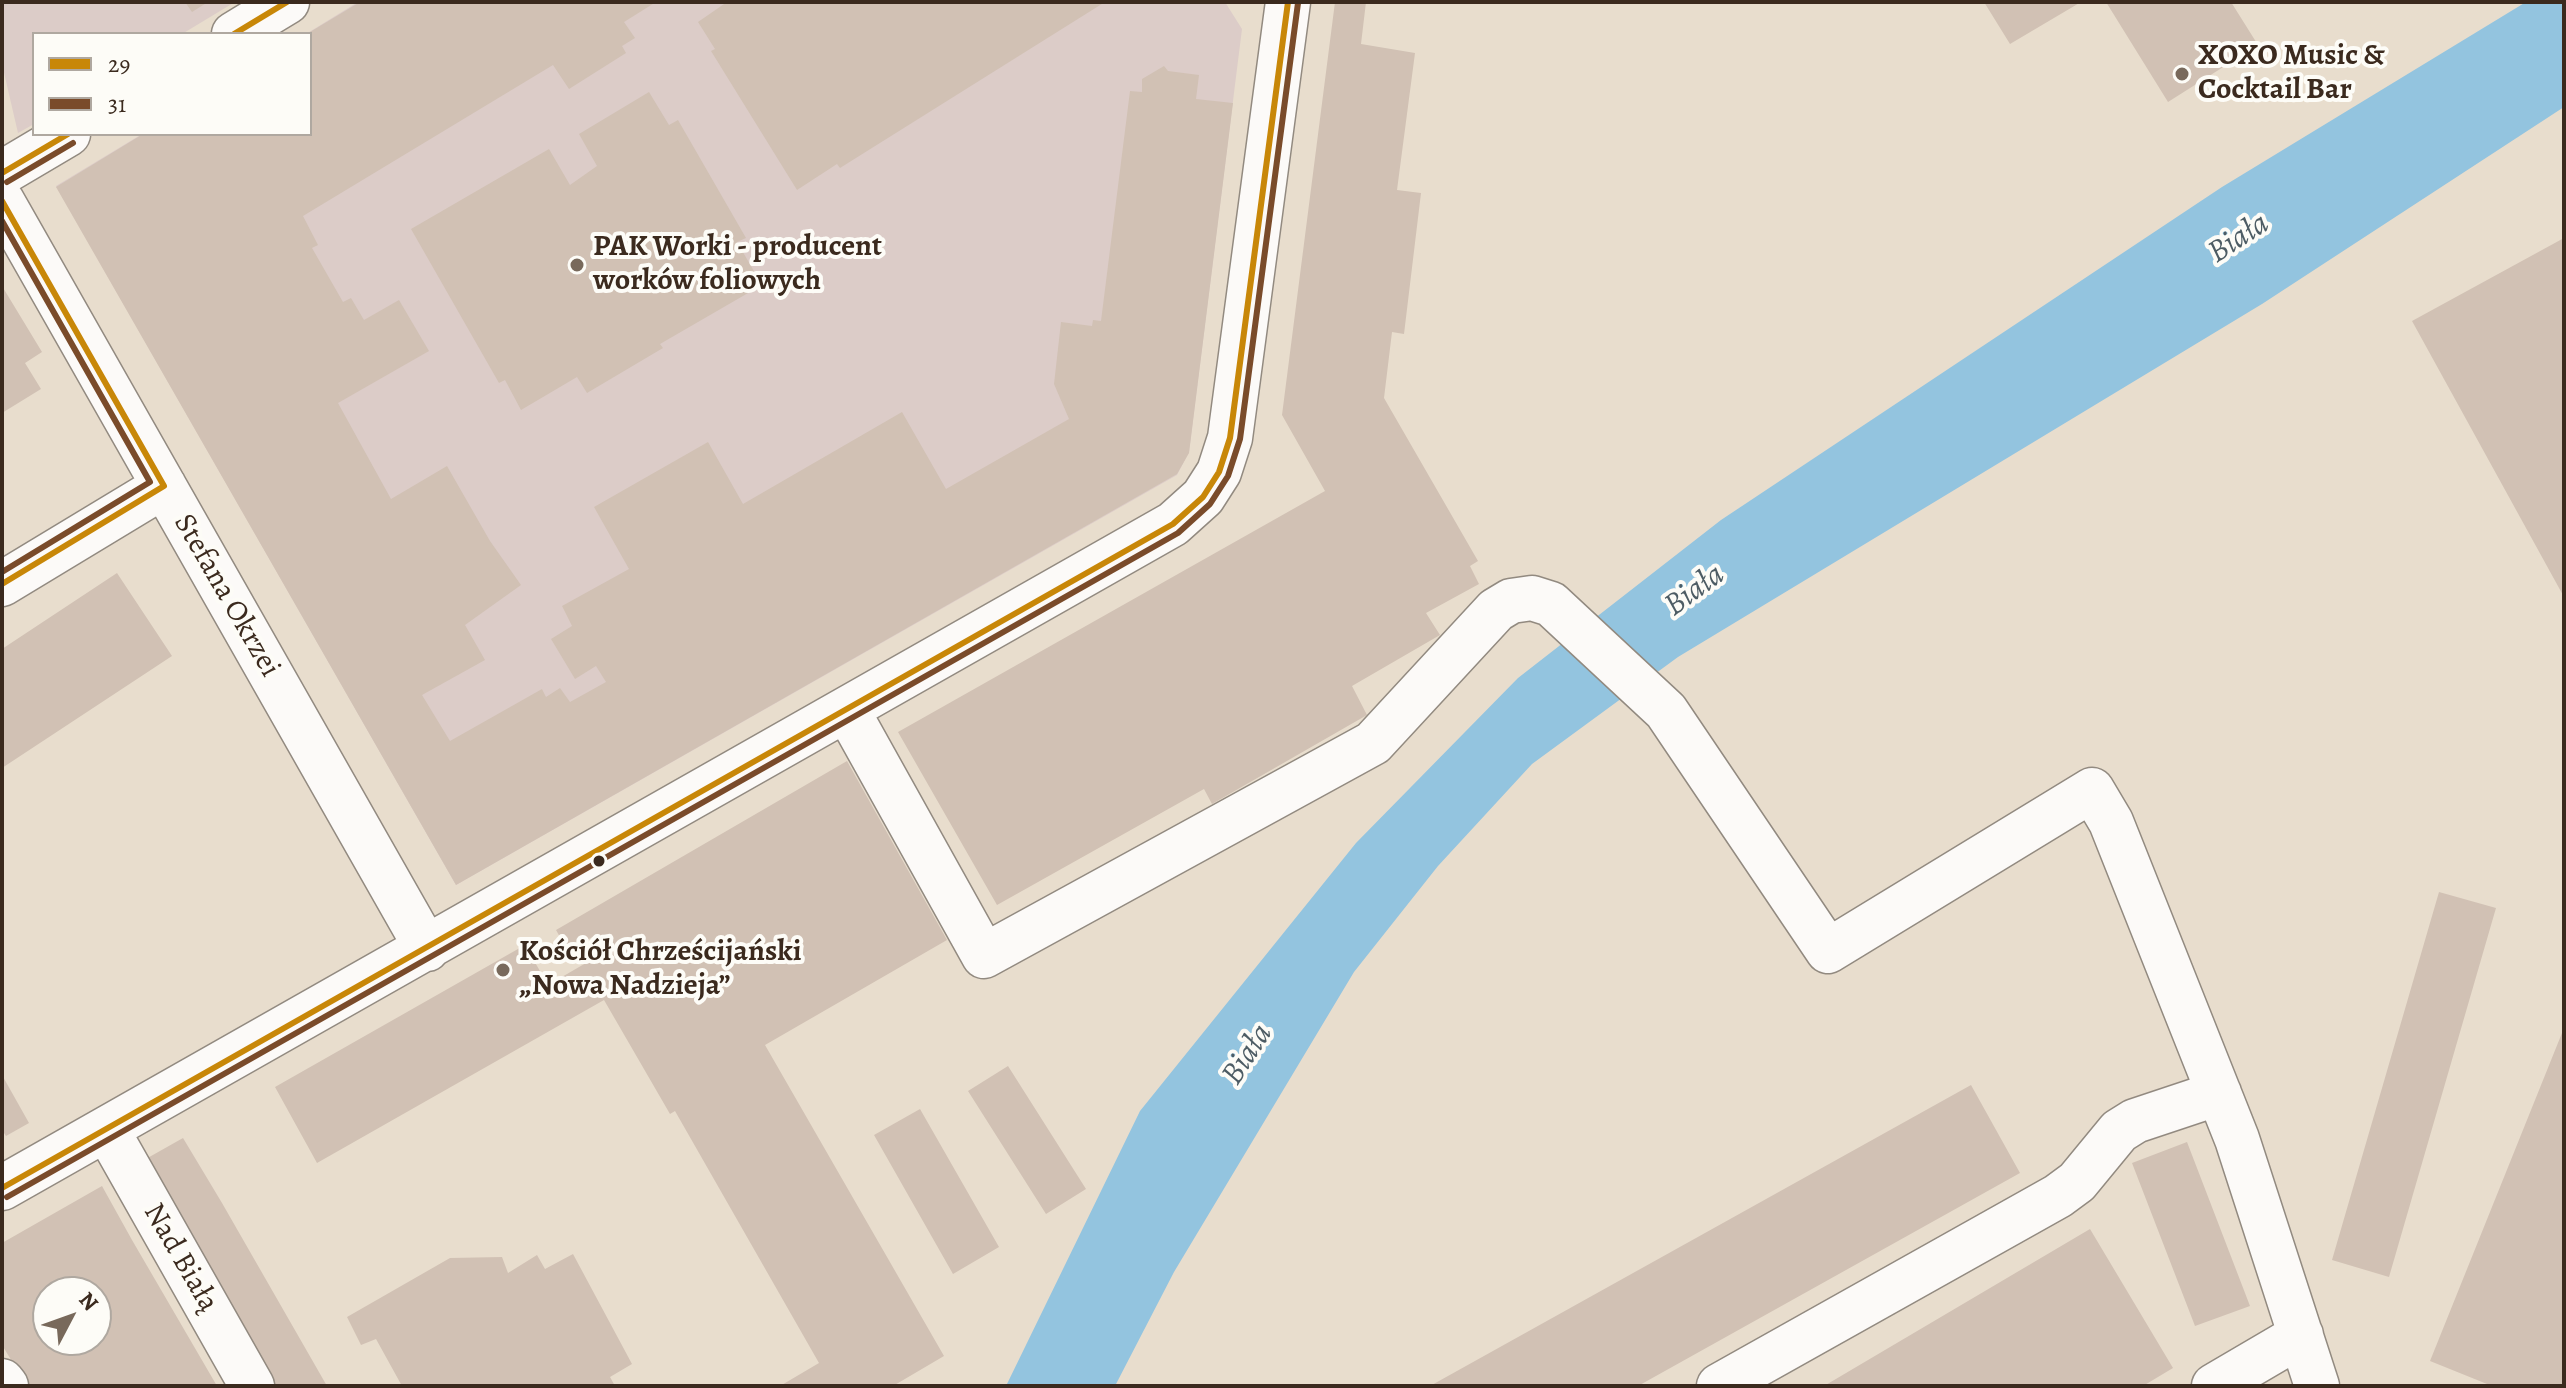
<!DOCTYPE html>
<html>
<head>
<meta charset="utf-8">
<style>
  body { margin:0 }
  #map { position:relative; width:2566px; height:1388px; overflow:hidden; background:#e8ddcd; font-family:Alegreya,serif }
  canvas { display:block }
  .frame { position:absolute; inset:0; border:4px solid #3b2a1e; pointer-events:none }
  .legend { position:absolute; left:32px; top:32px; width:280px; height:104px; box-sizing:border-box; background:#fdfcf7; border:2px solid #afa8a0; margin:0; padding:10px 14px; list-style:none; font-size:24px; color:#3b2a1e }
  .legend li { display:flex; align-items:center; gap:16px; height:40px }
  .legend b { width:40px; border:2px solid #afa8a0 }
  .north { position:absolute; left:32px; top:1276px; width:80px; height:80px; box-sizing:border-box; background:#fdfcf7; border:2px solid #afa8a0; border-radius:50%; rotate:49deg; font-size:22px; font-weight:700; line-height:32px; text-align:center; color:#3b2a1e }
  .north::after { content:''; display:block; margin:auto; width:28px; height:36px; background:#78695b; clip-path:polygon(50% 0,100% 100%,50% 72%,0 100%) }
</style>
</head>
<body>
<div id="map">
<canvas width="2566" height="1388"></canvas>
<div class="frame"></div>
<ul class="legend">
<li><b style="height:10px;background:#c88708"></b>29</li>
<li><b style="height:10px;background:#7a4b2a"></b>31</li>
</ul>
<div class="north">N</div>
</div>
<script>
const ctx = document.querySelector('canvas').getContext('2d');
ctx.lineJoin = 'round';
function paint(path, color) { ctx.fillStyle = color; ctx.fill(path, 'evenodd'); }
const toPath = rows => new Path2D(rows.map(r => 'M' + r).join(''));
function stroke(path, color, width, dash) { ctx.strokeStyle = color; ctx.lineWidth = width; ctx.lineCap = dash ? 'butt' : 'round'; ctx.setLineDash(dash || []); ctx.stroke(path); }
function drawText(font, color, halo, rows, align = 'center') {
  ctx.font = font + ' Alegreya,serif'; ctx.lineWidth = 8; ctx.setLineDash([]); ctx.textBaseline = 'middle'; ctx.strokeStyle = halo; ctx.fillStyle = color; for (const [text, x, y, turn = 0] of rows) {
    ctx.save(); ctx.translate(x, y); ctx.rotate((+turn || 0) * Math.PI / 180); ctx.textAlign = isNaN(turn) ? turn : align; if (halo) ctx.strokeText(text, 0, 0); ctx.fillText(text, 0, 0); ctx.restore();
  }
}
paint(toPath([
  [2,2,235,2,182,34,34,34,34,124,18,133,2,64],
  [358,2,1225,2,1242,29,1189,452,1177,475,456,885,56,186,142,134,310,134,310,34,306,34]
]), '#dcccc8');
paint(toPath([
  [2526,2,2564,2,2564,107,2262,304,1678,657,1532,764,1438,866,1354,972,1174,1272,1115,1386,1006,1386,1140,1111,1356,843,1518,678,1721,520,2222,187]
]), '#93c4df');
paint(toPath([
  [185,2,208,2,192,12],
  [360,2,656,2,624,22,635,38,622,46,626,53,569,89,553,65,303,216,318,245,312,248,343,302,351,298,364,320,399,300,429,351,338,403,391,499,447,466,490,541,521,585,465,625,485,660,422,695,450,741,542,689,546,697,560,688,570,702,606,682,596,666,575,679,551,639,572,626,562,606,629,569,594,507,708,442,743,504,902,412,946,489,1069,419,1054,384,1061,322,1092,326,1093,320,1101,321,1130,91,1142,92,1142,79,1164,66,1168,71,1199,75,1196,99,1233,103,1189,453,1177,474,456,885,56,187,143,134,310,134,310,32],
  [727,2,1105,2,840,168,837,164,797,190,711,51,715,49,698,22],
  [1335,2,1366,2,1361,44,1415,53,1397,190,1421,193,1404,334,1392,332,1384,398,1478,561,1470,566,1479,584,1426,613,1440,635,1352,686,1367,715,1212,804,1204,789,997,905,898,732,1325,491,1282,415],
  [1984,2,2081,2,2010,44],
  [2106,2,2231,2,2258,45,2168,102],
  [649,92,669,125,678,120,746,238,737,242,758,278,755,289,660,344,663,348,587,393,577,377,521,410,505,380,499,383,411,229,549,149,570,185,597,166,579,134],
  [2564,238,2564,597,2412,321],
  [2,286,42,352,25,363,41,389,2,413],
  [117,573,172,656,2,768,2,649],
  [847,761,947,940,765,1045,944,1356,893,1386,780,1386,819,1363,675,1111,670,1114,604,1000,317,1163,275,1087,525,945,548,985,605,952,596,935,568,951,556,930],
  [2439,892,2496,908,2389,1277,2332,1260],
  [2564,1028,2564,1386,2492,1386,2430,1361],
  [1008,1066,1086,1189,1046,1214,968,1091],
  [2,1075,29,1123,6,1136,2,1130],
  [1971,1085,2020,1173,1638,1386,1430,1386],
  [920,1109,999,1247,953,1274,874,1135],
  [183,1138,222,1203,327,1386,268,1386,144,1160],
  [2187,1142,2250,1306,2195,1326,2132,1163],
  [102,1186,132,1240,217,1386,27,1386,2,1345,2,1243],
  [48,1292,96,1292,96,1340,48,1340],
  [2090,1229,2173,1368,2143,1386,1824,1386],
  [573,1254,632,1364,610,1377,615,1386,402,1386,376,1339,361,1345,347,1317,450,1258,502,1257,508,1273,537,1255,545,1269]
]), '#d1c1b4');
const minor = toPath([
  [234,34,287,2],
  [2,173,68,134],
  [2,201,427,949],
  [2,584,164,486],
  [847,710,984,956,1373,743,1496,610,1511,601,1532,598,1551,604,1666,711,1828,951,2092,790,2111,822,2237,1139,2317,1386],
  [107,1130,252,1386],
  [2,1188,1173,524,1203,497,1219,472,1230,438,1288,2],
  [2,1381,6,1386],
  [1719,1386,2058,1196,2077,1182,2119,1131,2135,1121,2219,1093],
  [2214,1386,2301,1335]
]);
stroke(minor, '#928a80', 47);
stroke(minor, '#fcfaf8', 44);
stroke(toPath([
  [234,34,287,2],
  [2,173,68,134],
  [2,201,164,486,2,584],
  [2,1188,1173,524,1203,497,1219,472,1230,438,1288,2]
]), '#c88708', 6);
stroke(toPath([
  [7,182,73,143],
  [2,221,150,482,2,572],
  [7,1197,1178,533,1210,504,1228,476,1240,439,1298,3]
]), '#7a4b2a', 6);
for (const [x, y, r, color] of [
  [2182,74,8,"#78695b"],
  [577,265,8,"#78695b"],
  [599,861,7,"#3b2a1e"],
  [503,970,8,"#78695b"]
]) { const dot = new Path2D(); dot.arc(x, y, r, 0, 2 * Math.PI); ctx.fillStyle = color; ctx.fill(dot); stroke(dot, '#fdfcf7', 3); }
drawText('bold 30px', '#3b2a1e', '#fdfcf7', [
  ["XOXO Music &",2198,57],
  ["Cocktail Bar",2198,91],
  ["PAK Worki - producent",593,248],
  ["worków foliowych",593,282],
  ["Kościół Chrześcijański",519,953],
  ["„Nowa Nadzieja”",519,987]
], 'left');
drawText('30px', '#3b2a1e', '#fdfcf7', [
  ["Stefana Okrzei",226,596,60],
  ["Nad Białą",180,1258,60]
]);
drawText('italic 32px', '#4d5c64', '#fdfcf7', [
  ["Biała",2239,239,-33],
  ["Biała",1695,591,-36],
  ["Biała",1248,1055,-57]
]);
</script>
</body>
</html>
